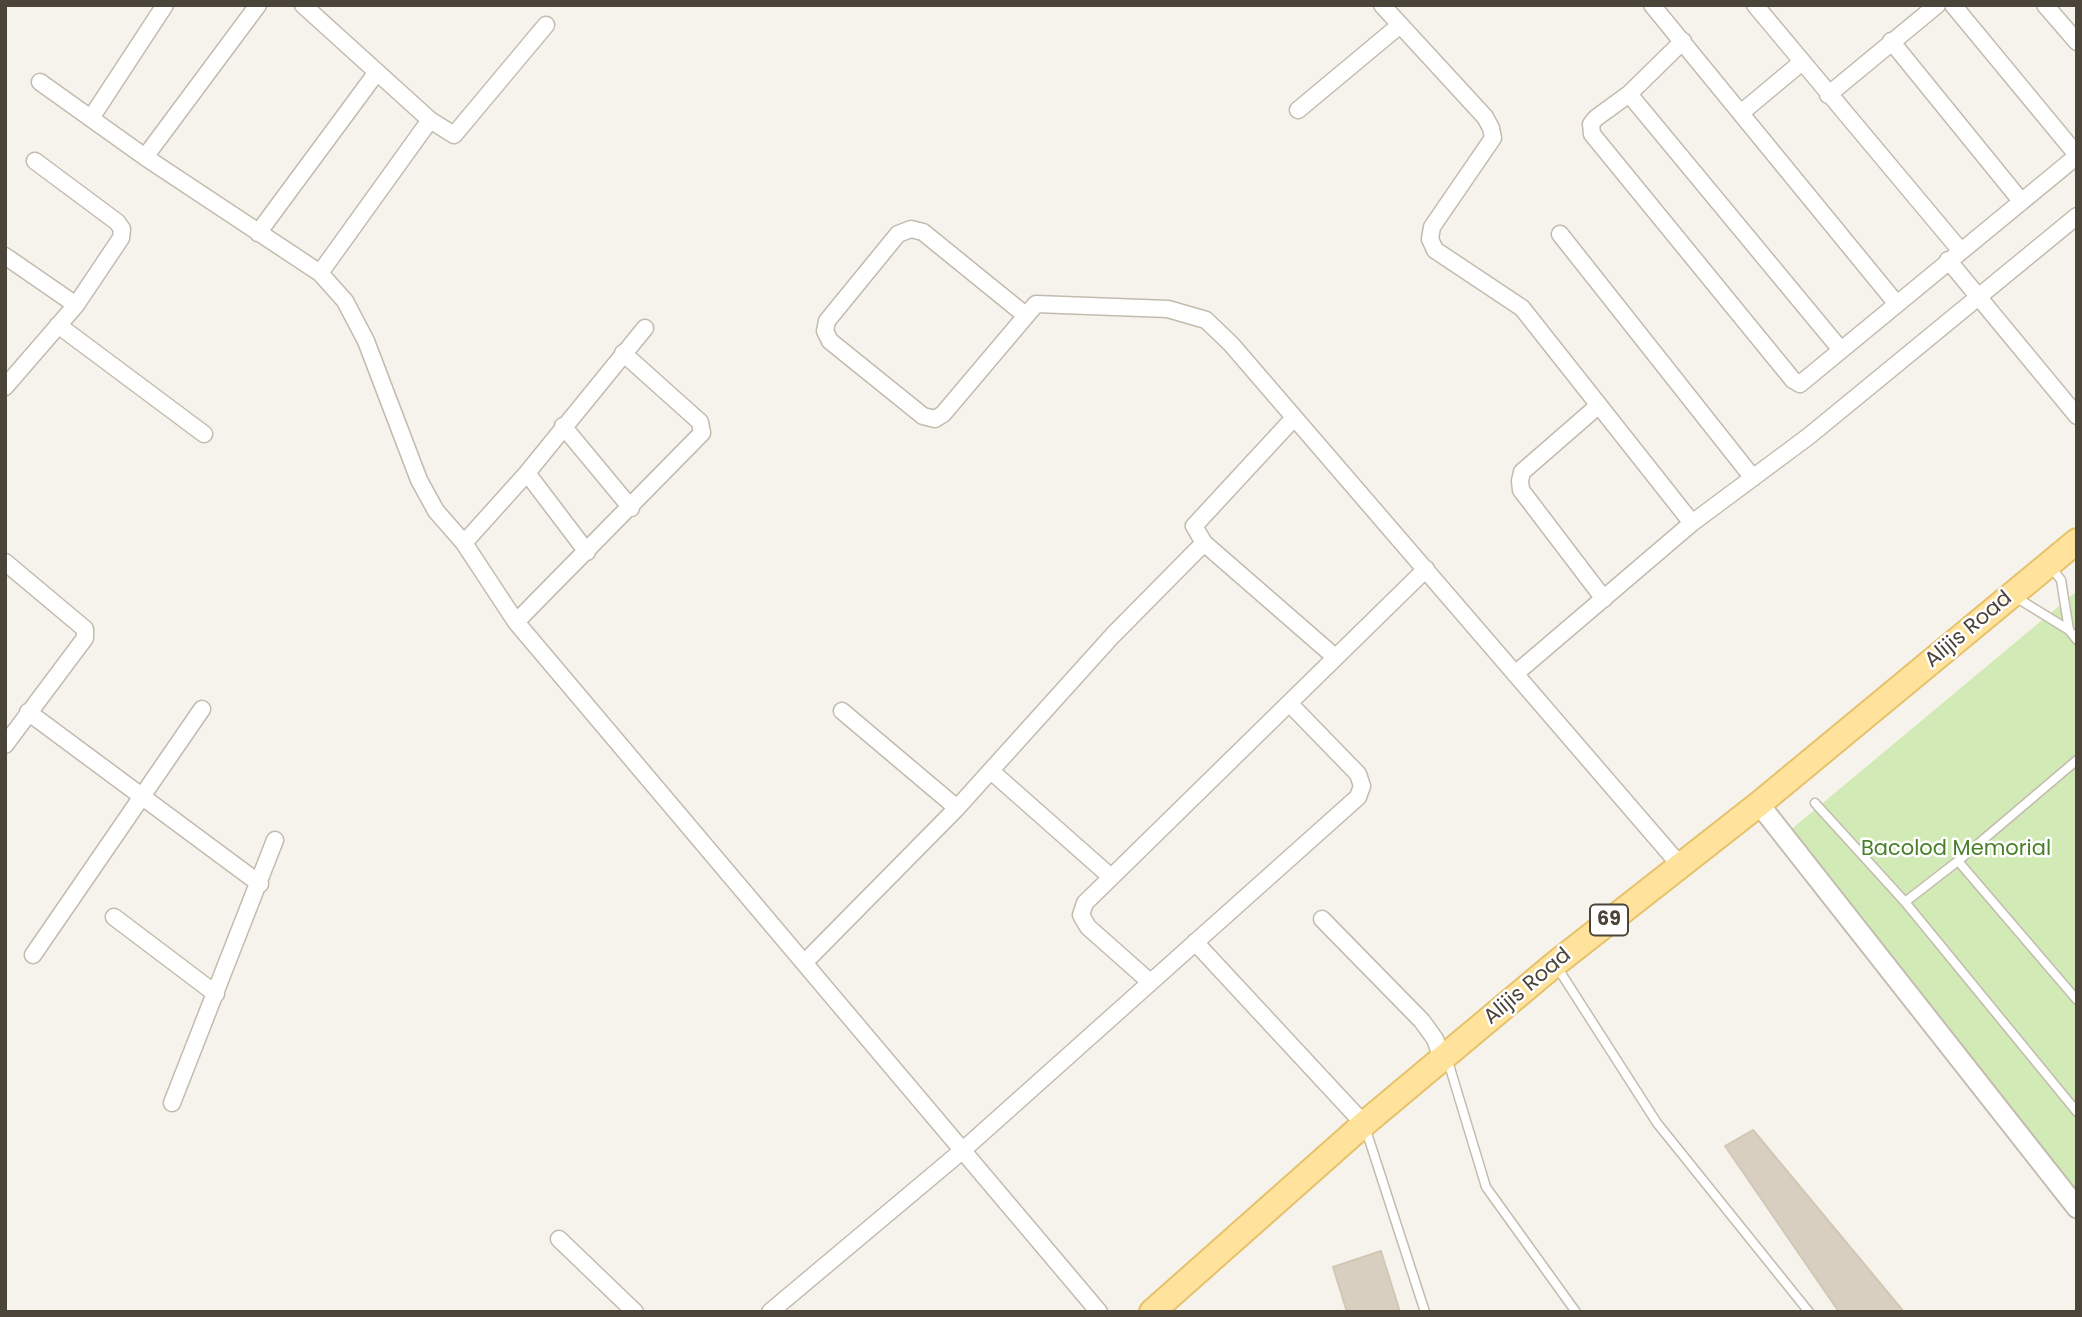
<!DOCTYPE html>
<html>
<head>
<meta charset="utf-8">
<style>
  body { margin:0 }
  #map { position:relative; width:2082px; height:1317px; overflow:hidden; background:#f6f3ec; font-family:Poppins,sans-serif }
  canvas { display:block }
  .frame { position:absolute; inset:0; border:7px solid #4b4439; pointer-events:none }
</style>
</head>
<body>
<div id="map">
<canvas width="2082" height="1317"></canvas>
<div class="frame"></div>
</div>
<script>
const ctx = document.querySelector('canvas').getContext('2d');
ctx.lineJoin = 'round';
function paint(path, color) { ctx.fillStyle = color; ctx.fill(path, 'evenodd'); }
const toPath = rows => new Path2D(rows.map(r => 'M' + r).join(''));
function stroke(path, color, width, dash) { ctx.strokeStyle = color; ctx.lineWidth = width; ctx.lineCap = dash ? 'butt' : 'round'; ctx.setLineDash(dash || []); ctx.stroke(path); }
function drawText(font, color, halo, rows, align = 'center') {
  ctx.font = font + ' Poppins,sans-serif'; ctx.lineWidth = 5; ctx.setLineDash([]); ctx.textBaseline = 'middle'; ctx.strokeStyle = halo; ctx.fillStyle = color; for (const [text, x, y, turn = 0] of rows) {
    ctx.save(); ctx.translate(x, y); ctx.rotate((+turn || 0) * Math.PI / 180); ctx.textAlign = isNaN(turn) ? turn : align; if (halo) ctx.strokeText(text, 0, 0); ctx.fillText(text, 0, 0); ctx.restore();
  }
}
paint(toPath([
  [2077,591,2077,1193,1788,832]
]), '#d2eab5');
const building = toPath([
  [1753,1130,1904,1312,1839,1312,1725,1146,1753,1130],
  [1381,1251,1400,1312,1347,1312,1333,1267,1381,1251]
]);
paint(building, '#d8cfc1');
stroke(building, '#d3c7b4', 2);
const service = toPath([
  [2051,567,2061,580,2069,630],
  [2017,598,2069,630,2077,640],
  [1815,803,1905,902,2077,1112],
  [1958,861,2077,1000],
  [1905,902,1958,861,2077,760],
  [1557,967,1657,1123,1809,1312],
  [1447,1058,1486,1187,1576,1312],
  [1365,1127,1425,1312]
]);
const minor = toPath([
  [303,5,430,120,454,135,546,25],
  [1382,5,1485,117,1491,128,1493,138,1432,227,1430,239,1435,250,1522,308,1692,523],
  [1652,5,1896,303],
  [1755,5,1960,250],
  [1953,5,2077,155],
  [2045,5,2077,42],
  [1683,41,1629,94,1596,118,1591,124,1592,134,1793,380,1800,384,2077,156],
  [1891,41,2021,201],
  [40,82,145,157,320,273,345,301,366,341,419,480,436,511,464,543],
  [1629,94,1841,350],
  [1828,95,1937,5],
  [1298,110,1400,25],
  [1742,112,1802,62],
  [91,118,165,5],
  [145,157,258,5],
  [258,233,377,72],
  [1560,234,1753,478],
  [5,256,76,305],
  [1948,260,2077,416],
  [320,273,430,120],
  [1024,314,923,232,911,229,898,234,827,321,825,331,830,341,923,416,935,419,943,414,1036,304,1168,309,1206,320,1231,344,1679,864],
  [58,325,204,434],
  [645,328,527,473,464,543,516,622,1099,1312],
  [5,387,76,305,121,238,122,229,117,222,35,161],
  [1599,405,1522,472,1520,481,1521,490,1604,599],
  [1293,419,1194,526,1204,543,1335,657],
  [563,426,631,508],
  [527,473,587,552],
  [5,562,85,629,85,638,5,745],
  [516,622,702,433,700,422,623,353],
  [1515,674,1692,523,1809,436,2077,216],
  [842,711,957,808],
  [28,712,260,884],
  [991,771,1111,877],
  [114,917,216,994],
  [1322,919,1422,1021,1435,1039,1442,1059],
  [1195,942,1364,1124],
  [33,955,202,709],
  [804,963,957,808,1113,635,1204,543],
  [1150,982,1088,927,1081,915,1085,903,1426,569],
  [172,1103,275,840],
  [559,1239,635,1312],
  [770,1312,963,1150,1358,797,1362,786,1358,774,1289,703]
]);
const tertiary = toPath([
  [1759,804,2077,1208]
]);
const primary = toPath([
  [1152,1312,1364,1124,1555,964,1759,804,2077,541]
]);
stroke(service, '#c2bbae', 11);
stroke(minor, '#c2bbae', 19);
stroke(tertiary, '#c2bbae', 23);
stroke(primary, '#e6c16a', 28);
stroke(service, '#fff', 8);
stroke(minor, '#fff', 16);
stroke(tertiary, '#fff', 19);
stroke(primary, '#ffe39c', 24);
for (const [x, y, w] of [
  [1609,920,38]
]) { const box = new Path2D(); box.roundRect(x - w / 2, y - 15.5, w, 31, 5); ctx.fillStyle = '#fff'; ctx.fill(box); stroke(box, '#4b4439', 2); }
drawText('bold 19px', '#4b4439', null, [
  ["69",1609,920]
]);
drawText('21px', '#4b4439', '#fff', [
  ["Alijis Road",1969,630,-40],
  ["Alijis Road",1528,987,-40]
]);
drawText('21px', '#4a7f2a', '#fff', [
  ["Bacolod Memorial",1956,850]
]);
</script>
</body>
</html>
